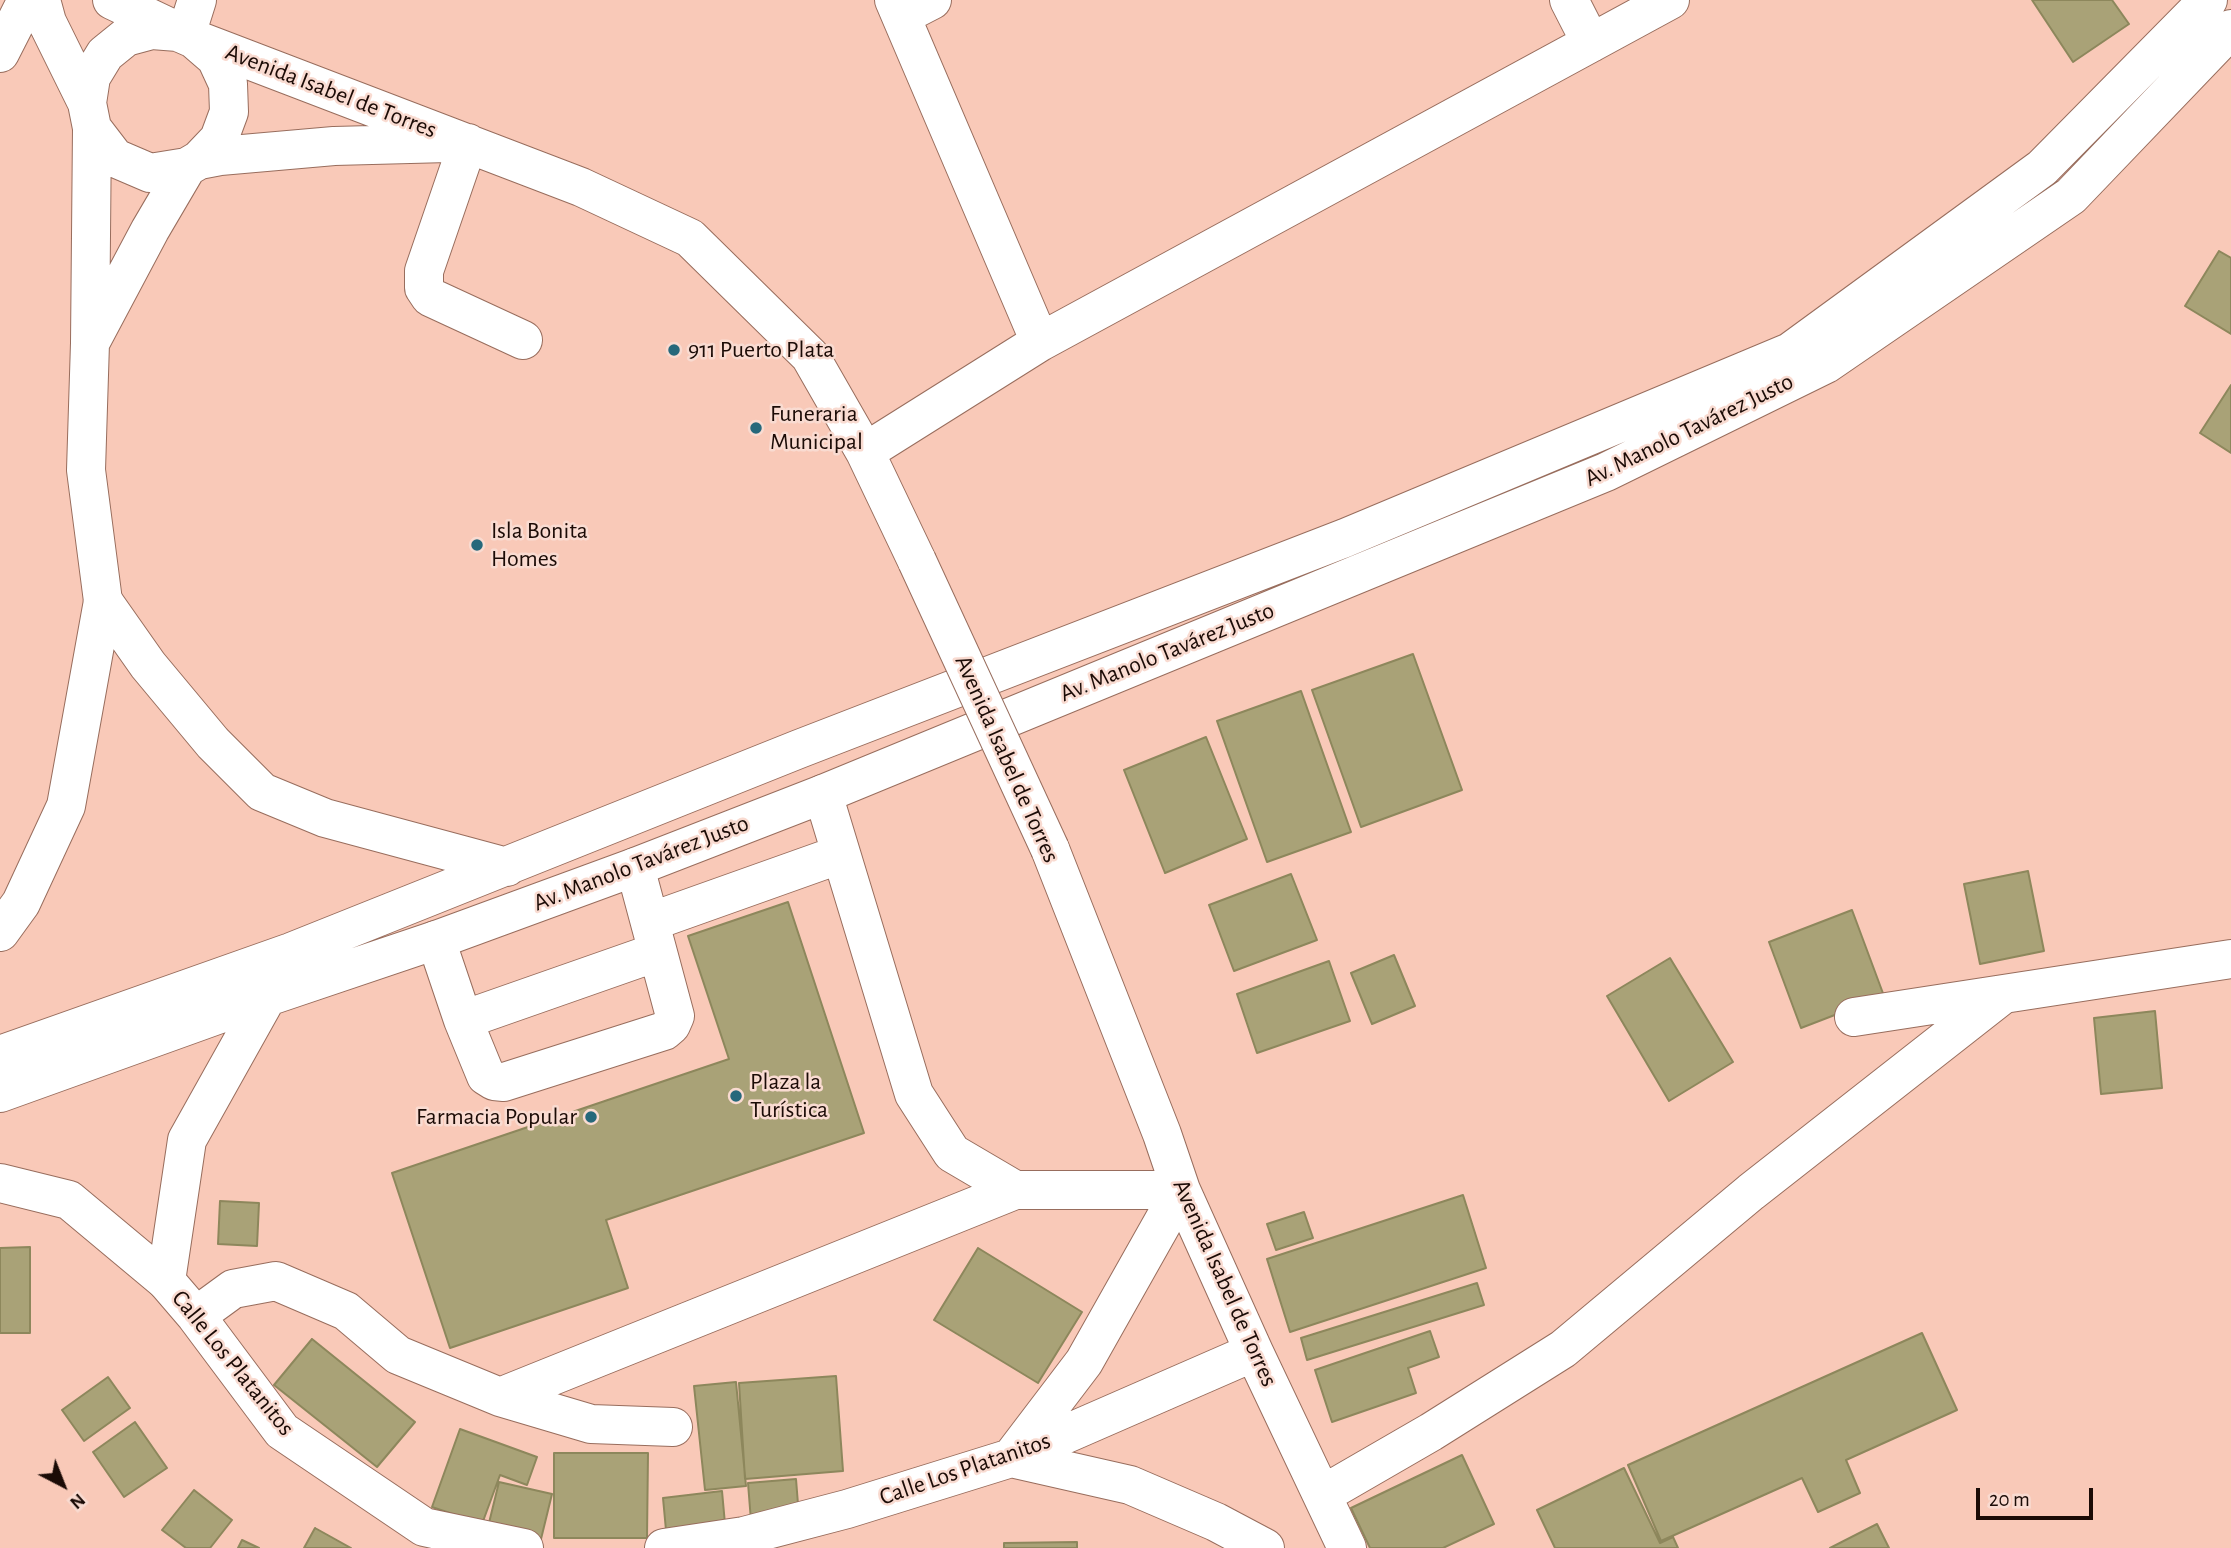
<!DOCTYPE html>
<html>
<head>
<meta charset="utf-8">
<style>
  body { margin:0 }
  #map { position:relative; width:2231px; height:1548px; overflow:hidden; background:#f9c9b8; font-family:"Alegreya Sans",sans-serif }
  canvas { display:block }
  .north { position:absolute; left:28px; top:1450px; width:70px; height:70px; -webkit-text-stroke:5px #f9dbd1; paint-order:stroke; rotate:138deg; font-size:19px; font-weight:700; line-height:28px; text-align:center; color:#1b0b06 }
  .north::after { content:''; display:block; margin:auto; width:24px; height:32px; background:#1b0b06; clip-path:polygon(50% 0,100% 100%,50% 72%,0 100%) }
  .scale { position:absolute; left:1976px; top:1488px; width:117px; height:32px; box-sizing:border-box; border:4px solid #1b0b06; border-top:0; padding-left:9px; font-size:21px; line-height:24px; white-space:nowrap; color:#1b0b06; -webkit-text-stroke:5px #f9dbd1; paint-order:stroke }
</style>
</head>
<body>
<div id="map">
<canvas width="2231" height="1548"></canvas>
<div class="north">N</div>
<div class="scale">20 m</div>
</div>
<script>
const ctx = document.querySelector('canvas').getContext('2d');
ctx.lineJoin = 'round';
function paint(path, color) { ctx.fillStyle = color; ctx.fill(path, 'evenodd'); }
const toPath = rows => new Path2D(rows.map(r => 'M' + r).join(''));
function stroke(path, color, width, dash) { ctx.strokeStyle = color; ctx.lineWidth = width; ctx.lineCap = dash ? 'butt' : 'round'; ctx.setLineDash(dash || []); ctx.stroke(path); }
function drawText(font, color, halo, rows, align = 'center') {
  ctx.font = font + ' "Alegreya Sans",sans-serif'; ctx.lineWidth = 5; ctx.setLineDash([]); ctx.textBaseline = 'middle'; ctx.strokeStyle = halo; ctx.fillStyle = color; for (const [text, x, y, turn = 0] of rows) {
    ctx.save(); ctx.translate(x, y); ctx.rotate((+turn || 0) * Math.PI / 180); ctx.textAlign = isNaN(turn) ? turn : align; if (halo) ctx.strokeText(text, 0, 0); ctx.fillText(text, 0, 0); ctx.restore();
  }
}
const building = toPath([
  [2032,0,2112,0,2129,24,2073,62,2032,0],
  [2219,251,2231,258,2231,334,2185,306,2219,251],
  [2231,385,2231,453,2200,433,2231,385],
  [1413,654,1462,790,1361,827,1312,690,1413,654],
  [1301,691,1351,832,1267,862,1217,721,1301,691],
  [1206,737,1247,839,1165,873,1124,770,1206,737],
  [2028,871,2044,951,1980,964,1964,884,2028,871],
  [1291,874,1317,940,1234,971,1209,905,1291,874],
  [788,902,864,1133,606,1220,628,1288,450,1348,392,1173,729,1059,688,936,788,902],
  [1852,910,1884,996,1801,1028,1769,942,1852,910],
  [1394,955,1415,1006,1372,1024,1351,973,1394,955],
  [1670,958,1733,1062,1669,1101,1607,996,1670,958],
  [1329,961,1350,1021,1257,1053,1237,994,1329,961],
  [2155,1011,2162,1088,2101,1094,2094,1018,2155,1011],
  [1463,1195,1486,1268,1290,1332,1267,1259,1463,1195],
  [220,1201,259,1203,257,1246,218,1244,220,1201],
  [1304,1212,1313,1238,1276,1250,1267,1224,1304,1212],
  [30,1247,30,1333,0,1333,0,1248,30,1247],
  [978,1248,1082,1312,1038,1383,934,1320,978,1248],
  [1477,1283,1484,1305,1307,1360,1301,1338,1477,1283],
  [1430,1331,1439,1357,1408,1368,1416,1393,1332,1422,1315,1370,1430,1331],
  [1922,1333,1957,1410,1846,1460,1860,1493,1818,1512,1802,1478,1661,1541,1628,1465,1922,1333],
  [312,1339,415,1422,377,1467,274,1385,312,1339],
  [836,1376,843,1471,745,1479,739,1383,836,1376],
  [108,1377,130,1408,84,1441,62,1410,108,1377],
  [736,1382,746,1486,705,1490,694,1386,736,1382],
  [135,1422,167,1468,124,1497,93,1452,135,1422],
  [460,1429,537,1457,527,1485,500,1475,482,1524,432,1507,460,1429],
  [554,1453,648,1453,647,1538,554,1538,554,1453],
  [1462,1455,1494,1524,1443,1548,1370,1548,1351,1508,1462,1455],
  [1624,1468,1660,1543,1673,1537,1678,1548,1555,1548,1537,1510,1624,1468],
  [796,1479,799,1517,751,1521,748,1483,796,1479],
  [499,1482,552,1494,541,1539,488,1527,499,1482],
  [194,1490,232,1520,210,1548,186,1548,162,1530,194,1490],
  [722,1491,726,1535,667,1541,663,1498,722,1491],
  [1877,1524,1889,1548,1830,1548,1877,1524],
  [315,1528,351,1548,304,1548,315,1528],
  [242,1540,259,1548,238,1548,242,1540],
  [1077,1542,1077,1548,1004,1548,1004,1543,1077,1542]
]);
paint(building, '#a9a277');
stroke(building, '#8d875c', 2);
const minor = toPath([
  [41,0,47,22,87,103],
  [112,0,177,31],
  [894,0,1040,342],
  [1569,0,1591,43],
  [901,16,932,0],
  [186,35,197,0],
  [194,39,581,187,690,238,810,356,865,452,917,561],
  [0,53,27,0],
  [92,128,90,343,86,470,103,601],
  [468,143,424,271,424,288,430,297,523,340],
  [199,160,220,156,334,146,448,143],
  [90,343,150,230,187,167,199,160,219,139,229,112,228,84,216,58,194,39,178,32,152,30,126,37,105,54,91,77,87,103,92,128,115,158,150,173,187,167],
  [865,452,1040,342,1670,0],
  [823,794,914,1094,952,1153,1015,1190,1181,1190],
  [1050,849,1162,1134,1181,1190,1254,1352,1347,1548],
  [650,922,841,854],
  [436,940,463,1020,486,1076,494,1081,504,1082,664,1031,671,1025,675,1016,635,867],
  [1854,1017,2231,959],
  [463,1020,657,952],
  [1181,1190,1084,1362,1011,1458,1130,1485,1216,1522,1265,1548],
  [166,1281,196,1316,282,1431,424,1527,524,1548],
  [196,1316,233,1289,276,1281,346,1311,398,1355,500,1397],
  [673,1427,591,1424,500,1397,1015,1190],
  [1322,1495,1431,1432,1563,1349,1751,1192,2001,996],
  [664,1548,744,1536,847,1509,1011,1458,1254,1352]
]);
const major = toPath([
  [103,601,148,665,213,743,262,792,325,818,507,867],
  [0,932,21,903,66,806,103,601],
  [0,1055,291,952,799,749,1345,538,1790,352,2042,168,2208,0],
  [0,1093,267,997,436,940,635,867,823,794,1606,472,1826,364,2071,196,2231,29],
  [0,1183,69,1200,166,1281],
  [166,1281,187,1140,267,997]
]);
stroke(minor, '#986d5d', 40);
stroke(major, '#986d5d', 40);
stroke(minor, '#fff', 38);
stroke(major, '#fff', 38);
const minorBridge = toPath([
  [917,561,1050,849]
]);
stroke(minorBridge, '#986d5d', 40, []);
stroke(minorBridge, '#fff', 38);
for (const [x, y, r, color] of [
  [674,350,7,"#26687b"],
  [756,428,7,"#26687b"],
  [477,545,7,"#26687b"],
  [736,1096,7,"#26687b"],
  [591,1117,7,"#26687b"]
]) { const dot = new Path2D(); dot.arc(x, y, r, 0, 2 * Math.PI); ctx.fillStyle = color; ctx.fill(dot); stroke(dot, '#f9dbd1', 2.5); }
drawText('24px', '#1b0b06', '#f9dbd1', [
  ["Avenida Isabel de Torres",331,91,21],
  ["Av. Manolo Tavárez Justo",1689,430,-26],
  ["Av. Manolo Tavárez Justo",1167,652,-22],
  ["Avenida Isabel de Torres",1007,759,66],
  ["Av. Manolo Tavárez Justo",641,863,-21],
  ["Avenida Isabel de Torres",1225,1283,66],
  ["Calle Los Platanitos",233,1363,51],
  ["Calle Los Platanitos",965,1469,-19]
]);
drawText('24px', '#1b0b06', '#f9dbd1', [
  ["911 Puerto Plata",688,350],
  ["Funeraria",770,414],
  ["Municipal",770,442],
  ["Isla Bonita",491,531],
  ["Homes",491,559],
  ["Plaza la",750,1082],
  ["Turística",750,1110],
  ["Farmacia Popular",577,1117,"right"]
], 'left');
</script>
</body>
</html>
